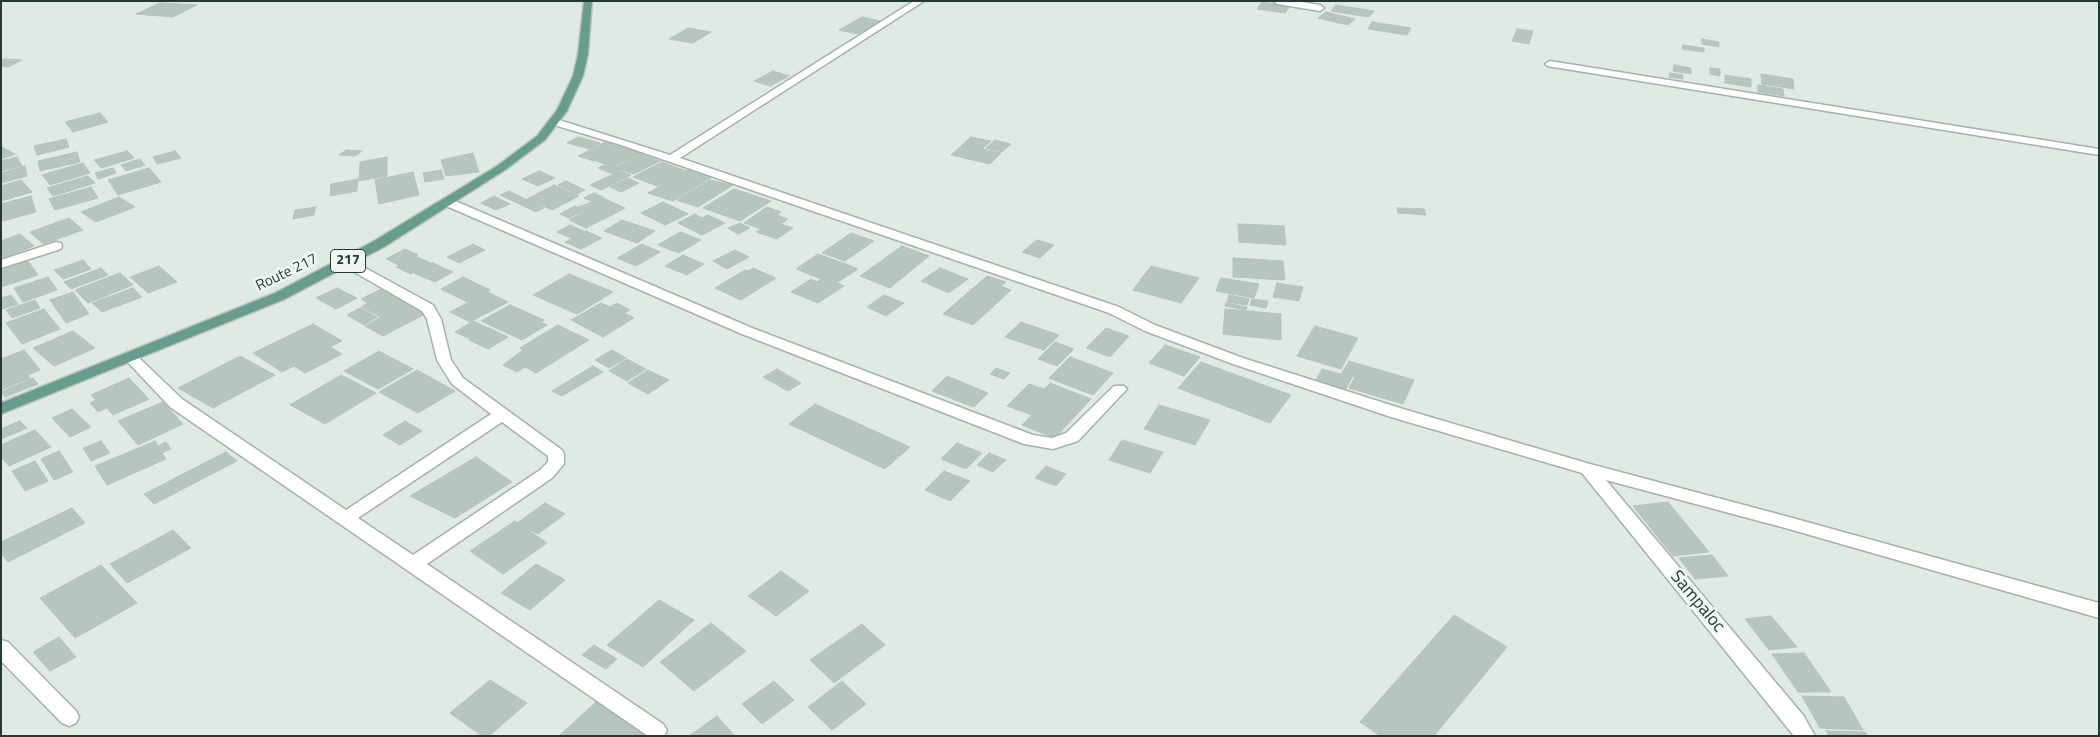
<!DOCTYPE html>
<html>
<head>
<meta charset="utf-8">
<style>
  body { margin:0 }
  #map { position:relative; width:2100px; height:737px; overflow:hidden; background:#e0eae5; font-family:"Titillium Web",sans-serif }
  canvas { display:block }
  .frame { position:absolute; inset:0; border:2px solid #223a32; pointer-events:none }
</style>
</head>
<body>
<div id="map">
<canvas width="2100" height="737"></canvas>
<div class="frame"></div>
</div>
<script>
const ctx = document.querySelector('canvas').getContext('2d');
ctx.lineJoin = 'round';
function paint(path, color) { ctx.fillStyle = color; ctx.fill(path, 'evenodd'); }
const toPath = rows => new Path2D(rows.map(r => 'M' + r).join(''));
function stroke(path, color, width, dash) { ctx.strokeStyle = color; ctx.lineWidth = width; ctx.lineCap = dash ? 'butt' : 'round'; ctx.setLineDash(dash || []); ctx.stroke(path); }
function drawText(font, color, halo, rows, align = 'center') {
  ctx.font = font + ' "Titillium Web",sans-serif'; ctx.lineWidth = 5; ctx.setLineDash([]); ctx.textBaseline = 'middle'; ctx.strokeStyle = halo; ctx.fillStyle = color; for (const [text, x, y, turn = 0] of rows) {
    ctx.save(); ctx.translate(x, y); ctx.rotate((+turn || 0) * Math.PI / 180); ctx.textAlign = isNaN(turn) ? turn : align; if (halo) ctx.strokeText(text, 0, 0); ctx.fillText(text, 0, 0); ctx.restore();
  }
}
const building = toPath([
  [1262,2,1290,6,1285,13,1257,9,1262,2],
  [160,3,197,5,173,17,136,14,160,3],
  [1336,5,1374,11,1369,17,1331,11,1336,5],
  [1326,12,1355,19,1348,25,1318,18,1326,12],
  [862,17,880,21,858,34,839,30,862,17],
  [1372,22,1411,28,1407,35,1368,29,1372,22],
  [688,28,711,32,693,43,669,39,688,28],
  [1517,29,1533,31,1529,44,1512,41,1517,29],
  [1702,39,1719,42,1719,47,1702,44,1702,39],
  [1683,45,1704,48,1704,52,1682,49,1683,45],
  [6,59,22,60,8,67,1,66,1,60,6,59],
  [1674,65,1691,68,1691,74,1673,71,1674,65],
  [1710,68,1720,69,1720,76,1710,74,1710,68],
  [773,71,789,76,770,86,754,81,773,71],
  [1670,73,1683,75,1683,79,1669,77,1670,73],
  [1761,74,1793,79,1794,89,1762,84,1761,74],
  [1725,75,1751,79,1751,87,1725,83,1725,75],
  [1758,85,1783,89,1784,96,1758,92,1758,85],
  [100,113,108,122,73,132,65,122,100,113],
  [578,137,600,143,590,149,567,143,578,137],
  [971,137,991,141,982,149,1001,153,990,164,951,155,971,137],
  [66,139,69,147,37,155,34,146,66,139],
  [995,140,1011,144,1002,152,986,148,995,140],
  [607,141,623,147,594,161,578,156,607,141],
  [2,147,15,154,1,159,2,147],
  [624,147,641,153,614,167,596,161,624,147],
  [346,150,362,151,355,156,339,155,346,150],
  [127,151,134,158,101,168,94,160,127,151],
  [175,151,181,158,157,164,153,157,175,151],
  [77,152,80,162,40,171,38,161,77,152],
  [473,153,479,172,446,176,441,160,473,153],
  [641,154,660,161,634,174,615,168,641,154],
  [17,157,22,166,1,171,1,161,17,157],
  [387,157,387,176,359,181,360,162,387,157],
  [140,159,145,165,126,171,121,165,140,159],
  [662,162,686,171,657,186,633,177,662,162],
  [83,163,90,173,50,185,42,175,83,163],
  [605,165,620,170,613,174,598,168,605,165],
  [25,166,27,176,1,183,1,173,25,166],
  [113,168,116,173,98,179,95,173,113,168],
  [149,168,161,182,118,195,108,180,149,168],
  [689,169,714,176,673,201,648,193,689,169],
  [441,170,444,179,425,182,423,173,441,170],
  [539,171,555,178,538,186,522,179,539,171],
  [620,171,631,175,601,190,590,185,620,171],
  [413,172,419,195,379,204,375,180,413,172],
  [88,176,95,183,53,196,47,188,88,176],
  [628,178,639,183,621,192,610,187,628,178],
  [358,179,357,191,330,196,331,184,358,179],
  [21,180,32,192,1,201,1,186,21,180],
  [710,180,733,185,698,207,677,200,710,180],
  [566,181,585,190,577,194,558,185,566,181],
  [554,185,579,196,552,210,527,199,554,185],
  [91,187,98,198,55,210,49,199,91,187],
  [734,189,771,201,740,221,703,208,734,189],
  [509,191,544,208,536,212,500,195,509,191],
  [594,193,603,197,593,202,584,198,594,193],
  [31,196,36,212,3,221,1,204,31,196],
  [494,196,510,204,496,210,481,203,494,196],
  [119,197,135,207,96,222,81,212,119,197],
  [603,198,625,208,604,219,578,207,603,198],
  [663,202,688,214,665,225,641,213,663,202],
  [575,206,584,211,569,218,560,214,575,206],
  [316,207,314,215,293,219,295,210,316,207],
  [767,207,781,212,777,215,788,219,781,224,793,228,777,239,756,232,761,229,744,223,767,207],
  [1397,208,1424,209,1426,215,1398,213,1397,208],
  [586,211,603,219,586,228,569,220,586,211],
  [695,214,702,218,708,215,725,223,702,235,678,223,695,214],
  [69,218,83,230,43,244,30,232,69,218],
  [622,220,655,231,637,243,604,231,622,220],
  [740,223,750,228,738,234,728,228,740,223],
  [1238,224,1284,226,1286,245,1239,242,1238,224],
  [570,225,584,231,571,238,557,232,570,225],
  [586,231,602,238,581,249,565,242,586,231],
  [680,232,701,240,679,253,658,245,680,232],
  [851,233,874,241,845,261,822,253,851,233],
  [20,234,34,246,3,258,1,241,20,234],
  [1037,240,1054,245,1040,258,1022,252,1037,240],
  [473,244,485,250,459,263,447,257,473,244],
  [642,244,660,252,636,266,617,258,642,244],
  [902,246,929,256,890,288,860,276,902,246],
  [405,249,418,255,399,265,386,259,405,249],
  [735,250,749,257,727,269,713,261,735,250],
  [818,254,843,263,821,279,796,269,818,254],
  [683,255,704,264,687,275,665,266,683,255],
  [417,257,431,263,411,274,396,267,417,257],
  [1233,258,1283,261,1285,280,1233,277,1233,258],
  [83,260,91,269,63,279,54,270,83,260],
  [28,261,38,275,1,287,1,270,28,261],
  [433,263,446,269,427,279,414,273,433,263],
  [844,263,858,269,838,282,824,276,844,263],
  [159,266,177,282,148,293,130,277,159,266],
  [1151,266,1199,278,1181,303,1133,290,1151,266],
  [101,268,108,275,71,289,64,282,101,268],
  [753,268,776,278,741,300,715,288,745,270,748,271,753,268],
  [940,268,968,279,949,293,921,281,940,268],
  [446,269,453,272,435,282,428,279,446,269],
  [120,273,133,285,88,303,75,290,120,273],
  [569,274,613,292,577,314,533,295,569,274],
  [987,276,1006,282,1001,286,1011,290,973,325,943,314,987,276],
  [48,277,57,290,23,302,14,288,48,277],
  [463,277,490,290,467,302,441,289,463,277],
  [824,277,844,286,818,303,791,292,811,279,817,282,824,277],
  [1221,278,1259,284,1254,298,1216,291,1221,278],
  [1277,283,1303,287,1299,301,1273,297,1277,283],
  [387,286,427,307,420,311,425,314,383,336,365,326,381,317,361,307,368,303,361,299,387,286],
  [133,288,142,297,102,312,92,303,133,288],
  [337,288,357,298,336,309,316,298,337,288],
  [73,292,89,314,66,323,50,300,73,292],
  [488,292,508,302,470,322,450,312,488,292],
  [11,295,18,304,2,309,1,298,11,295],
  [884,295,904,303,886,316,867,307,884,295],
  [1229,295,1249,299,1247,305,1227,302,1229,295],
  [1252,299,1268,301,1266,308,1250,305,1252,299],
  [35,300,40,308,12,318,6,310,35,300],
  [601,303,610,307,617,303,630,310,624,313,634,318,603,337,571,320,601,303],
  [1226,303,1247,307,1246,310,1225,306,1226,303],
  [510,305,544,320,541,322,547,325,522,340,481,321,510,305],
  [360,308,377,317,364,325,347,315,360,308],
  [44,309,60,329,22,344,6,323,44,309],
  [1225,309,1281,314,1281,340,1223,334,1225,309],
  [473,321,488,328,470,339,455,332,473,321],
  [1021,322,1059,335,1044,350,1005,337,1021,322],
  [313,324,342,341,330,347,342,354,305,373,294,366,282,372,253,353,313,324],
  [558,325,589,340,536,373,525,367,517,372,503,365,523,350,520,348,558,325],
  [1315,326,1358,338,1341,369,1297,356,1315,326],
  [489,328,508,337,488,349,469,340,489,328],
  [1106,328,1129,336,1110,357,1086,348,1106,328],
  [73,331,95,348,54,366,33,348,73,331],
  [1055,342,1074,349,1057,366,1038,359,1055,342],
  [1165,345,1200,357,1184,376,1149,363,1165,345],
  [24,350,40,370,28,375,30,378,1,390,1,359,24,350],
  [612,350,626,358,609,368,595,360,612,350],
  [379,351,413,369,378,389,344,371,379,351],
  [240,356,275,375,213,408,178,388,240,356],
  [1070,357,1113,373,1093,395,1049,378,1070,357],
  [627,359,646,369,627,381,609,371,627,359],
  [1349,361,1414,380,1403,404,1349,388,1355,377,1342,373,1349,361],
  [1201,362,1291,395,1270,423,1178,388,1201,362],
  [593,366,603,372,562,396,552,391,593,366],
  [996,368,1010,373,1004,379,990,374,996,368],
  [777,369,801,383,788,391,763,377,777,369],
  [1322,369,1352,377,1346,389,1316,380,1322,369],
  [417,370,455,391,418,413,379,392,417,370],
  [648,370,669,380,648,394,628,383,648,370],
  [341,375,376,393,325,424,290,405,341,375],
  [947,376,988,393,974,407,932,391,947,376],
  [33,378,38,384,5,397,1,392,33,378],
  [129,378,149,399,113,415,107,408,98,412,90,403,96,400,91,395,129,378],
  [1050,383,1091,399,1055,438,1022,425,1032,415,1007,406,1029,384,1044,389,1050,383],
  [163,402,183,424,138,445,118,421,163,402],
  [815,404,910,447,885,469,789,424,815,404],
  [1159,405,1210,420,1195,445,1144,429,1159,405],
  [72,409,91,427,70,437,52,418,72,409],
  [20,421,27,428,2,439,1,429,20,421],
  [405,421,422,431,400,445,383,435,405,421],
  [35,430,51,447,9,466,1,457,1,445,35,430],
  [1122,440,1163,452,1150,473,1109,460,1122,440],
  [101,441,110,453,91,461,83,448,101,441],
  [155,441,158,446,166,442,171,449,162,453,166,459,107,485,95,466,155,441],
  [957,443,982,453,966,469,941,459,957,443],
  [59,451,73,472,54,480,41,459,59,451],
  [226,452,237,461,154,504,144,494,226,452],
  [989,453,1006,460,993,472,977,465,989,453],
  [476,457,512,482,455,518,410,496,476,457],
  [35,461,48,481,25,491,12,471,35,461],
  [1046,466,1066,474,1056,486,1035,478,1046,466],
  [944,471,970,481,950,501,925,490,944,471],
  [1668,502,1709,552,1673,556,1633,506,1668,502],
  [545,503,565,514,538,534,517,523,545,503],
  [72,508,85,523,8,562,1,553,1,542,72,508],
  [515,521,547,543,503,574,470,551,515,521],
  [173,530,191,548,127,583,110,564,173,530],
  [1712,555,1728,576,1695,579,1679,558,1712,555],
  [536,564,565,580,530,610,501,593,536,564],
  [101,565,137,603,75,638,40,598,101,565],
  [781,571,809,591,776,616,748,596,781,571],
  [659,600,694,620,643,667,607,645,659,600],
  [1454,615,1507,647,1434,736,1380,736,1360,722,1454,615],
  [1771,616,1797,647,1769,650,1745,619,1771,616],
  [711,623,746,651,694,691,660,662,711,623],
  [862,624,885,645,834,683,810,660,862,624],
  [59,637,76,657,50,671,33,652,59,637],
  [594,645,617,659,606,669,582,655,594,645],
  [1804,653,1831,692,1798,692,1772,654,1804,653],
  [490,680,527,703,489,736,482,736,450,713,490,680],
  [774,681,794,700,762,724,742,704,774,681],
  [842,681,866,704,832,730,808,707,842,681],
  [1802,696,1844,697,1863,730,1820,728,1802,696],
  [596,702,652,733,649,736,559,736,596,702],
  [717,716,735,736,689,736,717,716],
  [1826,731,1865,732,1868,736,1829,736,1826,731]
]);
paint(building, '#b6c5be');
stroke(building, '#b3c3bc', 1);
const street = toPath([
  [914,1,924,1,680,158,1119,307,1155,325,1243,358,1403,409,1590,464,1789,517,2099,603,2099,618,1789,529,1606,480,1803,715,1815,736,1794,736,1582,473,1391,417,1233,364,1145,331,1109,313,618,144,551,124,550,122,555,119,559,120,670,155,914,1],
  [1273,1,1295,1,1320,5,1324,8,1320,11,1277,4,1273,1],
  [1550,61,2099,149,2099,155,1547,66,1545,64,1550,61],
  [448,198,752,328,1033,435,1052,438,1066,433,1114,386,1124,386,1127,389,1078,441,1053,449,1024,444,742,334,444,205,442,202,444,199,448,198],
  [56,242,61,243,62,246,61,249,1,268,1,260,56,242],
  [347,258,433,305,441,319,451,360,463,378,562,450,564,454,564,464,552,478,427,564,663,724,667,730,664,736,648,736,170,407,123,357,125,354,130,353,135,354,182,399,346,510,491,414,452,384,437,360,427,319,422,311,342,265,340,262,347,258],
  [502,422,548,456,548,462,540,470,413,555,358,518,502,422],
  [1,640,8,642,76,711,79,717,76,723,69,726,62,723,1,661,1,640]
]);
const primary = toPath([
  [584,1,592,1,588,54,583,76,567,111,545,140,505,170,384,247,285,299,1,414,1,403,275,293,374,241,497,166,537,136,557,110,573,76,578,54,584,1]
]);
stroke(street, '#a3b2ac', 3);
stroke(primary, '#bdc4c2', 3);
paint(street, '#fff');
paint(primary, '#679d8d');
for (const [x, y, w] of [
  [348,261,35]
]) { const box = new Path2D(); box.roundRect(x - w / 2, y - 11.5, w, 23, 4); ctx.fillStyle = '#f0f7f3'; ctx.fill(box); stroke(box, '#223a32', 1); }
drawText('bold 14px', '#223a32', null, [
  ["217",348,261]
]);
drawText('15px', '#223a32', '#f0f7f3', [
  ["Route 217",287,273,-26]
]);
drawText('18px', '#223a32', '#f0f7f3', [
  ["Sampaloc",1697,602,50]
]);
</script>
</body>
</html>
